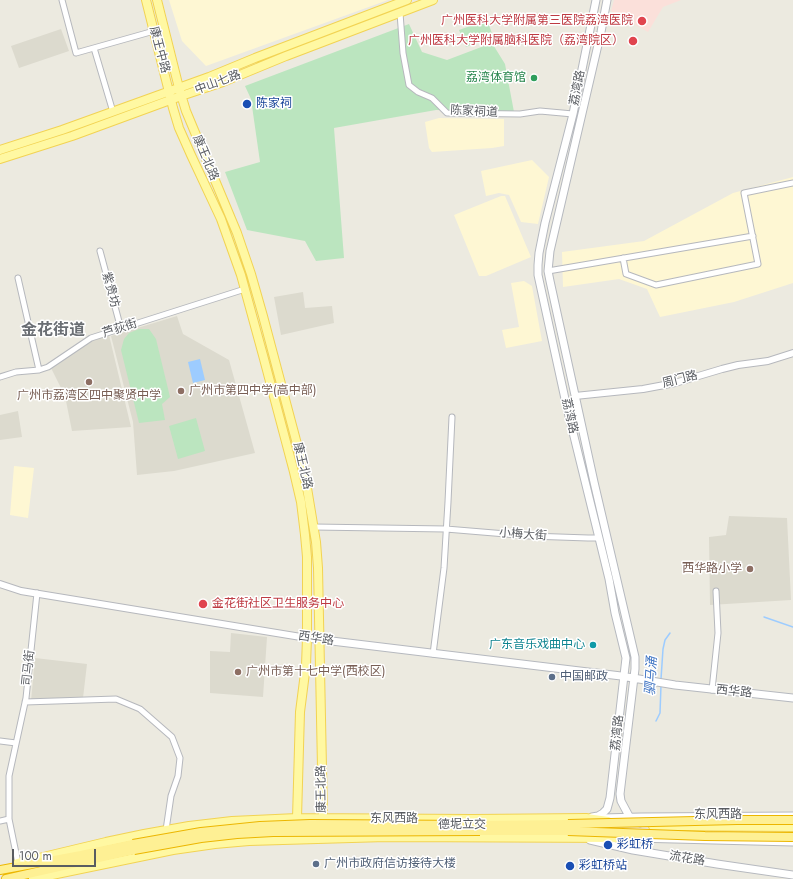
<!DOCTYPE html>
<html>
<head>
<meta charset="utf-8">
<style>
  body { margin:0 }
  #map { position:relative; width:793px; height:879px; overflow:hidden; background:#eceae0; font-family:Jost,sans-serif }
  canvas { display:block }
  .scale { position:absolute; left:12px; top:849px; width:84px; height:18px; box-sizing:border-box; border:2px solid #595c61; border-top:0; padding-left:5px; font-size:12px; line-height:14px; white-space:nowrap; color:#595c61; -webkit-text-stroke:3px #fff; paint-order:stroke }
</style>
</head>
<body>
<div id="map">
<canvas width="793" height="879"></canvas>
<div class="scale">100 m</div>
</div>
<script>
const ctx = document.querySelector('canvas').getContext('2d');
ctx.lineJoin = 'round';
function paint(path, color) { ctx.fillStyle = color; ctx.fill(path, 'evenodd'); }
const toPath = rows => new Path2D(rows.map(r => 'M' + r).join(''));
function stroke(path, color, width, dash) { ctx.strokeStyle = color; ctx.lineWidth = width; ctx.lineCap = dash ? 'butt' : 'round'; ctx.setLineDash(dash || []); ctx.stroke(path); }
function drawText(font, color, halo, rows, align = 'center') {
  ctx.font = font + ' Jost,"Noto Sans SC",sans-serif'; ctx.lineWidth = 3; ctx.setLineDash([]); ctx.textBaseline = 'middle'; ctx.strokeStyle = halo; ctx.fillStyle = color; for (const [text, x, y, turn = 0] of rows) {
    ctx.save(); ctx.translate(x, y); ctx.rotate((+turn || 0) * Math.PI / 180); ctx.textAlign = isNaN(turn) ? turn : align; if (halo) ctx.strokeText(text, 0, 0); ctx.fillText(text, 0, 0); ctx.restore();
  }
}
paint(toPath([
  [169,0,388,0,206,66,182,41],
  [439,118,504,119,504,146,492,148,432,152,429,148,425,122],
  [532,160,549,177,538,224,521,222,509,195,499,193,486,196,481,171],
  [793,177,793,283,734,302,660,317,647,289,619,279,563,287,562,252,644,241,733,193],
  [501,196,505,196,531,257,486,276,479,276,454,215],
  [524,281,532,286,542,341,506,348,502,330,519,327,511,283],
  [14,466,34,468,28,518,10,515]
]), '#fef7d3');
paint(toPath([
  [61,29,69,51,19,68,11,46],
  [303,292,305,308,332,306,334,323,281,335,274,297],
  [177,316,183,334,229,360,255,453,174,471,137,475,133,422,111,336],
  [109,335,131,427,72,431,65,396,51,368,91,341],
  [18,411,22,437,0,440,0,415],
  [729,516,787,518,791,600,710,605,709,537,726,535],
  [231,633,267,637,263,697,210,693,210,651,230,652],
  [35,658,87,664,83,698,31,701]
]), '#dcdace');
paint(toPath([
  [614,0,681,0,663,7,648,32,611,11]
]), '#fbe0da');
paint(toPath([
  [487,20,493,36,466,47,459,30],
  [409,24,422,52,447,60,492,43,505,64,514,112,436,110,334,128,344,258,316,261,305,241,247,230,225,172,260,162,251,99,245,86],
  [139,329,149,329,156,339,170,397,162,404,165,420,139,423,121,350,124,339,129,333],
  [196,418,205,451,178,459,169,426]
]), '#bbe5bf');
paint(toPath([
  [200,359,205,380,193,383,188,362]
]), '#9dccff');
stroke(toPath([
  [764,617,793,627],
  [661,679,663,649,665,640,670,633],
  [656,721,660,713,661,685]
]), '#9dccff', 1.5);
const minor = toPath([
  [62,0,76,53,154,31],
  [400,13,403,53,409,85,418,92,432,98,447,113,520,114,540,111,573,114],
  [94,48,113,112],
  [100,251,121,329],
  [623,258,626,274,656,285,758,264,744,193,793,183],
  [548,271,753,236],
  [18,278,39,370],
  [0,377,16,372,39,370,48,367,91,338,245,289],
  [314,527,446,529,530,536,588,538,599,538],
  [433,654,444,568,448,502,452,417],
  [712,690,718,633,716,591],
  [25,702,116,699,140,709,172,737,180,758,178,776,171,796,166,830],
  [0,741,16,743],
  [602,817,641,816,793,815],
  [0,821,9,819],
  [635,839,793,843],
  [18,863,9,819,9,776,26,698,37,593]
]);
const tertiary = toPath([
  [575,396,643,389,675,383,722,369,738,365,768,361,793,353],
  [0,584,21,591,307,638]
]);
const secondary = toPath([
  [607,0,601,32,550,251,548,271,550,281,594,482,635,657,635,669,620,794,621,801,629,816,634,820,640,823],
  [307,638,621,676,675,685,793,698],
  [592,817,598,816,603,813,607,809,610,798,626,658,615,613,609,579,599,538,567,408,538,275,538,265,539,253,545,223,573,114,596,0],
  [590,840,633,850,717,864,793,875]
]);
const primary = toPath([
  [146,0,173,108,179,128,191,155,221,219,241,275,264,359,294,472,301,502,305,535,307,557,307,638,306,665,300,712,297,818,310,838],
  [157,0,179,88,186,111,237,233,251,274,263,316,297,444,307,488,316,542,318,568,323,818,316,829],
  [0,150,62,130,209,77,255,58,407,0],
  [0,159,72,136,181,96,223,82,286,56,433,0],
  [653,826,793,827],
  [18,863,106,842,144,834,189,826,232,821,297,818,473,819,586,818,608,821],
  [33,879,173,850,215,844,249,841,386,837,620,838,639,836]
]);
const trunk = toPath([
  [480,825,568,824],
  [480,831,568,831],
  [0,870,81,855,133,844],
  [6,879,134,850]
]);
stroke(minor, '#b6b8bd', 7);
stroke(tertiary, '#b6b8bd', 8);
stroke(secondary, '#b6b9bf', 9);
stroke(primary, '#f2d353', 10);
stroke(trunk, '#ecb600', 10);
stroke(minor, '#fff', 5);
stroke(tertiary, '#fff', 6);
stroke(secondary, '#fff', 7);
stroke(primary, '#fff8a2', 8);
stroke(trunk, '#fef094', 8);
const trunkBridge = toPath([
  [568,824,737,820,793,820],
  [568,831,705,836,793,837],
  [133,844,201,832,260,826,310,824,480,825],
  [134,850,201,838,237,834,273,832,480,831]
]);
stroke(trunkBridge, '#ecb600', 10, []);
stroke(trunkBridge, '#fef094', 8);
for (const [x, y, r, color] of [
  [642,21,5,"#e0444e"],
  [633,41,5,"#e0444e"],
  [534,78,4,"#2e9e5b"],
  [247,104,5,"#1a4fb4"],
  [89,382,4,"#8d6e63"],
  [181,391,4,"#8d6e63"],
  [750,569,4,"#8d6e63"],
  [203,604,5,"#e0444e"],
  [593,645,4,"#0f9aa8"],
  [238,672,4,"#8d6e63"],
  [552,677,4,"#5c6f8a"],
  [608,845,5,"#1a4fb4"],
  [316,864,4,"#5c6f8a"],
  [570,866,5,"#1a4fb4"]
]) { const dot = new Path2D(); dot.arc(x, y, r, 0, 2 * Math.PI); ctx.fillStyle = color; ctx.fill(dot); stroke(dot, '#fff', 1.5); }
drawText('12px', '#be3a42', '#fff', [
  ["广州医科大学附属第三医院荔湾医院",633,21],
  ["广州医科大学附属脑科医院（荔湾院区）",624,41],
  ["金花街社区卫生服务中心",212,604,"left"]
], 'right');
drawText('12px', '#595c61', '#fff', [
  ["康王中路",159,50,75],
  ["中山七路",218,83,-20],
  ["荔湾路",578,88,-79],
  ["陈家祠道",474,112,3],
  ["康王北路",205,158,67],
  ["紫贵坊",110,290,75],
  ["芦荻街",120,329,-18],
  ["周门路",680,380,-14],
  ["荔湾路",569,416,77],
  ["康王北路",302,466,77],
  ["小梅大街",523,535,4],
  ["西华路",316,639,8],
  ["司马街",29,668,-84],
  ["西华路",734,692,6],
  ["荔湾路",618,733,-84],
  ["康王北路",322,789,-91],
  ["东风西路",718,815],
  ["东风西路",394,819],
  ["德坭立交",462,825],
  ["流花路",687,859,9]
]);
drawText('12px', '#27864d', '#fff', [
  ["荔湾体育馆",526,78]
], 'right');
drawText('12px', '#164399', '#fff', [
  ["陈家祠",256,104],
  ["彩虹桥",617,845],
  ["彩虹桥站",579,866]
], 'left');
drawText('12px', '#785e54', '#fff', [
  ["广州市第四中学(高中部)",189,391],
  ["广州市荔湾区四中聚贤中学",89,396,"center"],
  ["西华路小学",742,569,"right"],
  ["广州市第十七中学(西校区)",246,672]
], 'left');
drawText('12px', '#0d838f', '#fff', [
  ["广东音乐戏曲中心",585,645]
], 'right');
drawText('12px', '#4e5e75', '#fff', [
  ["中国邮政",560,677],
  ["广州市政府信访接待大楼",324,864]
], 'left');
drawText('italic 13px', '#3f74c3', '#fff', [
  ["驷马涌",652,676,-87]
]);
drawText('bold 16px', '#6a6e73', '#fff', [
  ["金花街道",53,331]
]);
</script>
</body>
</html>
